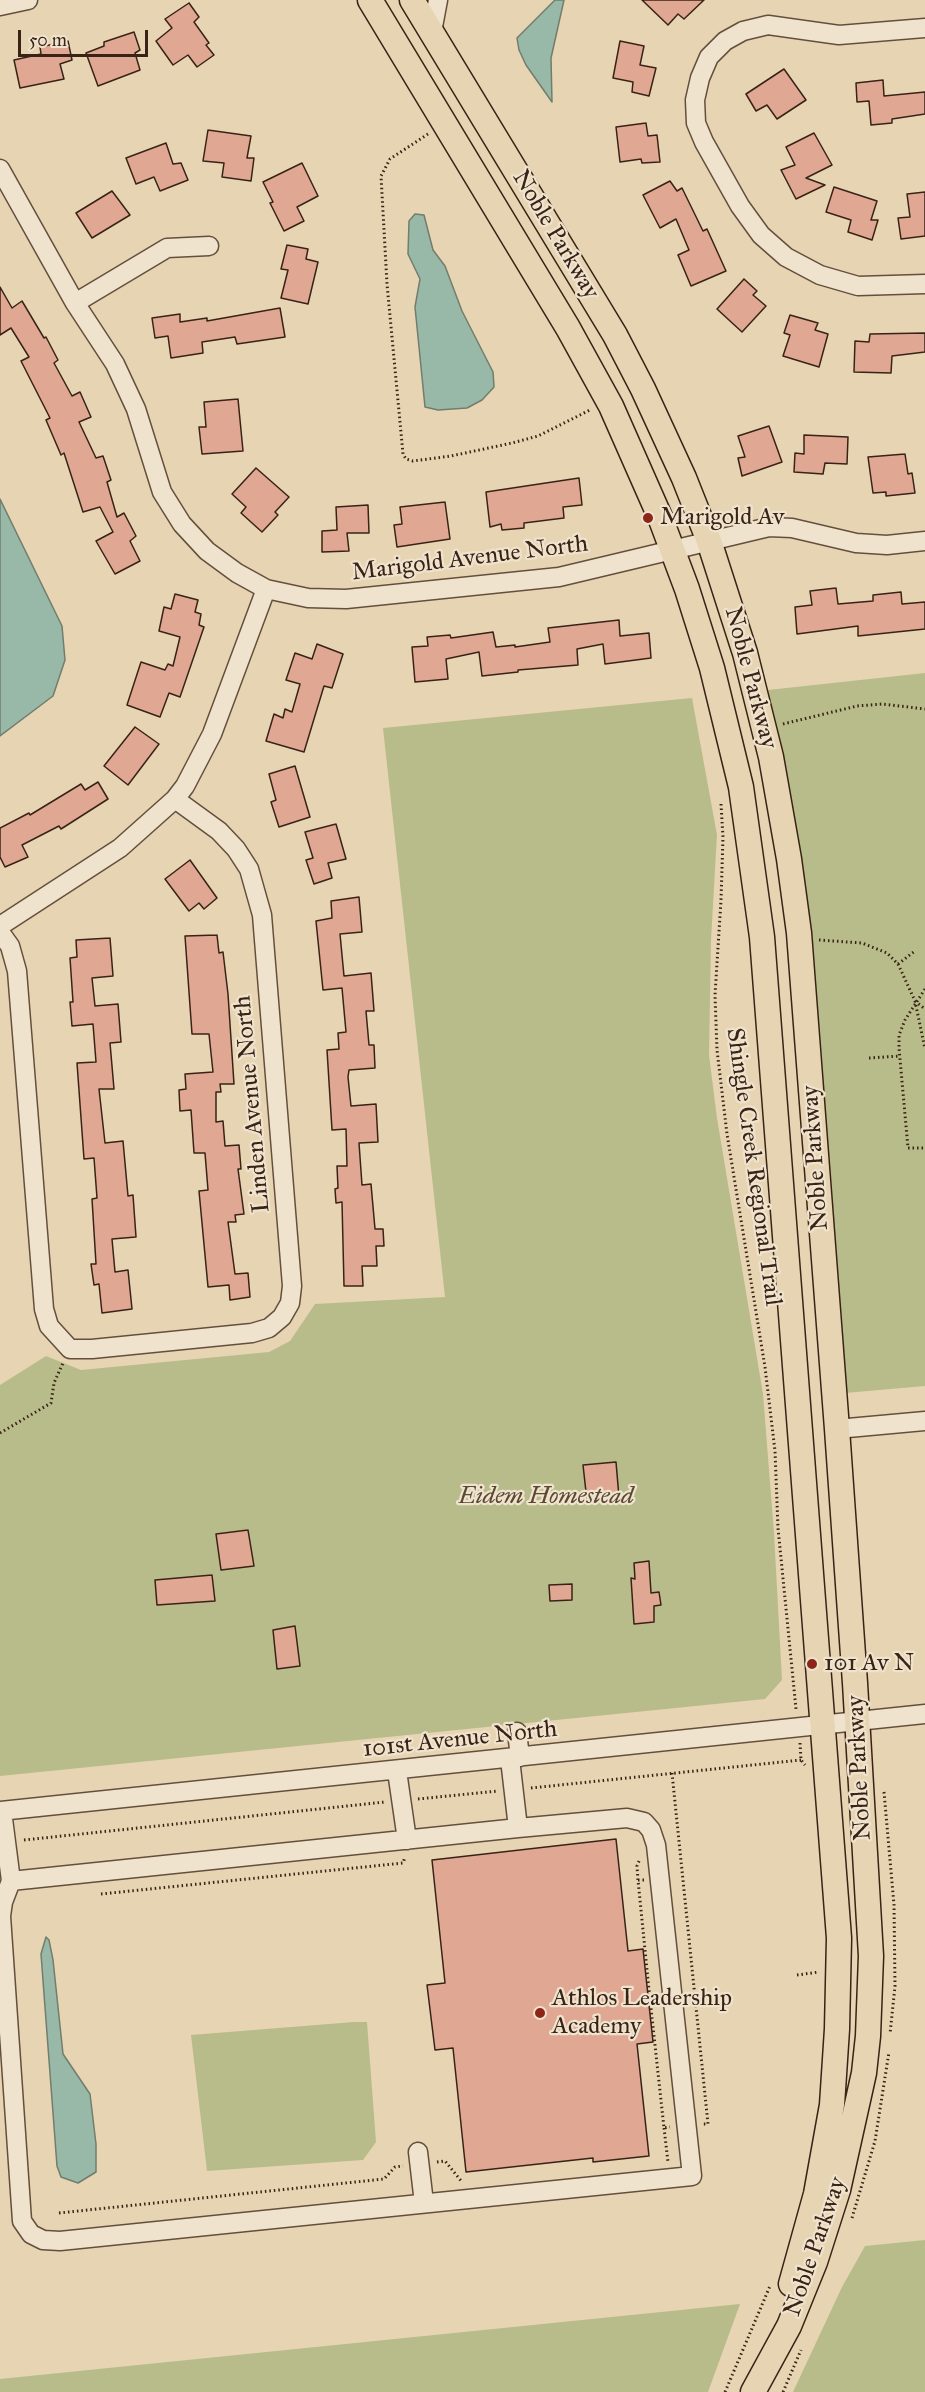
<!DOCTYPE html>
<html>
<head>
<meta charset="utf-8">
<style>
  body { margin:0 }
  #map { position:relative; width:925px; height:2392px; overflow:hidden; background:#e7d4b3; font-family:"IM FELL Great Primer",serif }
  canvas { display:block }
  .scale { position:absolute; left:18px; top:30px; width:130px; height:27px; box-sizing:border-box; border:3px solid #392316; border-top:0; padding-left:8px; font-size:18px; line-height:21px; white-space:nowrap; color:#392316; -webkit-text-stroke:4px #efe3ce; paint-order:stroke }
</style>
</head>
<body>
<div id="map">
<canvas width="925" height="2392"></canvas>
<div class="scale">50 m</div>
</div>
<script>
const ctx = document.querySelector('canvas').getContext('2d');
ctx.lineJoin = 'round';
function paint(path, color) { ctx.fillStyle = color; ctx.fill(path, 'evenodd'); }
const toPath = rows => new Path2D(rows.map(r => 'M' + r).join(''));
function stroke(path, color, width, dash) { ctx.strokeStyle = color; ctx.lineWidth = width; ctx.lineCap = dash ? 'butt' : 'round'; ctx.setLineDash(dash || []); ctx.stroke(path); }
function drawText(font, color, halo, rows, align = 'center') {
  ctx.font = font + ' "IM FELL Great Primer",serif'; ctx.lineWidth = 4.5; ctx.setLineDash([]); ctx.textBaseline = 'middle'; ctx.strokeStyle = halo; ctx.fillStyle = color; for (const [text, x, y, turn = 0] of rows) {
    ctx.save(); ctx.translate(x, y); ctx.rotate((+turn || 0) * Math.PI / 180); ctx.textAlign = isNaN(turn) ? turn : align; if (halo) ctx.strokeText(text, 0, 0); ctx.fillText(text, 0, 0); ctx.restore();
  }
}
paint(toPath([
  [925,673,925,1386,845,1393,837,1262,805,881,789,788,768,690],
  [692,698,717,835,711,940,709,1055,717,1118,763,1394,774,1533,782,1680,765,1699,0,1776,0,1385,46,1356,81,1370,269,1352,290,1341,315,1304,445,1297,383,728],
  [354,2022,367,2022,376,2142,363,2160,207,2171,191,2035],
  [925,2240,925,2392,793,2392,842,2287,865,2246],
  [740,2304,708,2392,0,2392,0,2379]
]), '#b8bc8a');
const water = toPath([
  [555,0,564,0,551,58,552,102,526,65,519,50,517,38,555,0],
  [415,214,424,215,433,250,445,266,462,311,493,372,494,387,482,400,467,408,438,410,425,407,415,307,420,279,408,254,409,221,415,214],
  [0,499,62,626,65,660,53,696,0,736,0,499],
  [46,1937,49,1940,53,1960,63,2054,90,2094,96,2144,96,2172,78,2183,61,2177,57,2166,41,1954,46,1937]
]);
paint(water, '#98b9a8');
stroke(water, '#727d6e', 1.5);
const building = toPath([
  [642,0,704,0,684,19,678,14,668,25,642,0],
  [189,3,199,17,194,22,209,43,206,45,214,55,197,67,188,55,173,65,156,41,172,28,165,19,189,3],
  [134,32,140,50,135,53,140,70,98,86,86,53,104,46,104,42,134,32],
  [68,41,72,60,60,64,64,79,20,88,14,60,41,54,40,47,68,41],
  [620,41,644,46,640,65,656,68,649,96,632,92,633,82,613,78,620,41],
  [784,69,806,100,777,119,767,105,756,111,746,94,784,69],
  [883,80,884,96,925,92,925,114,892,119,892,123,871,125,869,101,857,102,856,83,883,80],
  [646,123,648,136,657,135,660,162,642,163,641,159,620,162,616,127,646,123],
  [208,130,251,136,247,158,254,158,251,181,222,177,224,163,203,161,208,130],
  [814,133,832,165,806,178,825,185,796,199,781,170,795,165,786,147,814,133],
  [166,143,173,164,181,163,188,180,160,191,154,177,136,184,126,158,166,143],
  [302,163,318,196,297,207,304,221,284,231,270,203,273,202,263,182,302,163],
  [670,181,677,191,682,188,703,231,707,229,726,271,691,286,678,255,689,250,676,219,660,228,643,195,670,181],
  [834,187,877,201,871,220,878,220,872,240,848,232,851,220,826,212,834,187],
  [112,191,130,215,92,238,76,213,112,191],
  [925,192,925,236,901,239,898,218,910,217,907,194,925,192],
  [287,245,308,249,306,259,318,262,308,304,281,298,288,270,281,269,287,245],
  [744,279,757,291,753,295,766,306,742,332,717,309,744,279],
  [0,287,12,308,22,301,44,338,46,337,58,360,54,363,72,396,80,392,91,417,79,422,96,458,103,456,111,480,107,482,117,517,124,513,136,536,130,541,140,561,115,574,96,541,113,532,100,507,83,512,64,453,61,455,46,420,50,418,21,361,29,357,11,328,0,335,0,287],
  [280,308,285,337,237,344,235,337,202,342,203,353,171,358,168,336,155,338,152,318,180,314,180,322,207,318,207,321,280,308],
  [790,315,818,323,815,330,828,334,819,367,783,356,790,335,784,333,790,315],
  [925,333,925,352,892,356,891,373,854,372,855,341,869,342,870,334,925,333],
  [238,399,243,451,202,454,199,427,206,427,204,402,238,399],
  [769,426,782,462,742,476,738,458,745,457,738,436,769,426],
  [804,435,848,437,847,464,825,463,823,474,794,472,795,453,804,454,804,435],
  [905,454,908,474,912,473,915,493,886,496,886,492,873,493,868,457,905,454],
  [256,468,289,497,275,512,278,515,262,532,241,513,246,507,232,494,256,468],
  [579,478,582,505,563,507,564,518,524,523,524,528,502,530,501,524,490,527,486,492,579,478],
  [445,502,450,539,397,547,394,525,402,524,400,507,445,502],
  [368,505,369,533,347,533,349,551,322,552,322,531,337,530,336,507,368,505],
  [836,588,838,604,873,601,873,595,901,592,902,604,925,602,925,629,858,636,858,626,797,634,795,607,812,605,810,591,836,588],
  [175,594,198,600,195,612,201,614,199,625,204,627,180,697,169,693,160,717,127,705,141,662,165,670,168,664,173,666,180,637,159,631,164,607,171,609,175,594],
  [619,620,620,636,649,633,651,658,605,664,603,644,577,649,578,665,518,670,518,672,482,676,479,652,446,659,448,679,415,682,412,647,428,646,427,637,450,635,451,638,493,632,496,647,515,645,515,647,550,642,548,628,619,620],
  [317,644,343,654,332,688,324,686,304,752,266,741,274,714,283,718,285,709,292,712,300,684,286,680,295,653,312,659,317,644],
  [135,727,159,744,128,785,104,766,135,727],
  [295,766,310,817,279,827,271,802,276,800,269,774,295,766],
  [98,782,108,799,61,829,59,826,22,845,28,857,5,867,0,857,0,828,29,813,30,815,81,784,85,790,98,782],
  [336,824,346,859,328,863,332,878,314,884,306,860,313,858,305,832,336,824],
  [190,860,217,898,204,909,199,903,189,911,165,879,190,860],
  [359,897,362,932,340,934,344,976,371,973,374,1011,366,1011,369,1045,374,1045,375,1068,349,1070,348,1077,351,1106,376,1104,378,1142,359,1143,362,1185,371,1184,375,1229,383,1229,384,1246,376,1246,377,1266,362,1266,363,1286,344,1286,342,1202,336,1203,335,1189,338,1188,337,1166,347,1166,346,1129,332,1130,327,1050,339,1049,338,1033,346,1032,342,988,323,990,316,921,332,918,331,901,359,897],
  [217,935,219,953,223,952,228,994,234,1084,220,1084,221,1092,216,1092,216,1122,223,1121,225,1146,239,1145,241,1169,238,1169,244,1214,235,1215,236,1222,228,1222,235,1274,248,1273,250,1297,230,1300,229,1285,208,1287,199,1191,208,1190,205,1153,194,1153,191,1110,180,1111,179,1090,186,1089,185,1074,213,1072,209,1034,192,1034,185,936,217,935],
  [110,938,113,976,92,978,95,1006,118,1004,121,1042,110,1043,114,1089,99,1089,105,1143,123,1141,128,1196,133,1195,136,1237,112,1239,115,1272,128,1270,132,1309,102,1313,99,1284,94,1285,91,1264,96,1264,92,1199,97,1198,94,1158,84,1159,77,1063,96,1062,93,1024,72,1026,70,1002,73,1002,70,958,77,957,76,940,110,938],
  [616,1462,619,1497,587,1501,583,1465,616,1462],
  [248,1530,254,1566,221,1570,216,1534,248,1530],
  [649,1561,651,1593,659,1592,661,1605,654,1606,654,1622,634,1624,631,1578,635,1579,634,1563,649,1561],
  [212,1575,215,1601,157,1605,155,1580,212,1575],
  [572,1584,572,1600,550,1601,549,1585,572,1584],
  [295,1626,300,1666,277,1669,273,1630,295,1626],
  [616,1839,628,1951,643,1949,653,2042,637,2044,649,2156,593,2162,593,2158,466,2172,453,2048,435,2050,427,1985,445,1983,432,1860,616,1839]
]);
paint(building, '#e0a793');
stroke(building, '#392316', 1.5);
const minor = toPath([
  [0,6,28,0],
  [925,28,839,35,768,25,743,31,725,41,709,57,700,78,695,100,696,123,704,142,740,206,761,235,786,257,820,275,858,286,925,284],
  [432,32,438,0],
  [0,169,75,303,115,364,136,409,162,492,182,524,207,551,237,573,266,589,308,598,346,599,559,577,769,527,792,528,856,543,887,545,925,541],
  [75,303,167,248,209,246],
  [0,926,120,848,175,799,185,786,212,734,266,589],
  [0,932,10,946,17,971,44,1309,49,1326,70,1349,92,1349,252,1333,269,1328,282,1317,290,1303,292,1286,262,915,249,869,236,849,219,831,175,799],
  [837,1429,925,1421],
  [517,1732,520,1757],
  [510,1759,518,1828],
  [397,1771,407,1840],
  [0,1811,925,1714],
  [2,1811,11,1881,3,1902,1,1916,22,2221,31,2234,43,2240,60,2241,692,2176,656,1845,651,1830,644,1822,627,1818,518,1828,11,1881],
  [418,2152,424,2203]
]);
const major = toPath([
  [370,0,568,328,611,406,660,517,687,589,712,668,741,787,762,937,839,1938,837,2029,832,2105,816,2194,791,2284],
  [412,0,615,335,643,389,684,478,709,541,745,653,771,757,789,859,799,933,837,1429,855,1683,871,1956,868,2036,864,2073,838,2190,815,2262,789,2326,753,2392]
]);
stroke(minor, '#644f3d', 21);
stroke(major, '#392316', 27);
stroke(toPath([
  [428,134,390,159,381,176,387,284,403,454,406,459,413,461,451,456,512,443,538,436,590,410],
  [783,724,857,706,882,704,925,709],
  [721,804,723,837,721,900,715,995,717,1050,727,1134,765,1367,775,1451,778,1528,796,1709],
  [819,940,862,943,887,953,898,964,915,1001,925,1049],
  [898,964,915,951],
  [925,989,905,1020,899,1035,899,1048,908,1148,925,1148],
  [915,1001,925,1009],
  [869,1058,900,1056],
  [0,1433,51,1403,54,1383,63,1363],
  [800,1743,801,1760,805,1765],
  [672,1773,708,2124,703,2124],
  [531,1788,801,1760],
  [884,1792,894,1905,895,1986,890,2034],
  [418,1799,498,1791],
  [24,1840,385,1802],
  [638,1880,637,1866,639,1861],
  [644,1880,638,1880,649,1990,664,2128,670,2127],
  [101,1894,403,1863,405,1857],
  [797,1975,819,1972],
  [664,2128,668,2162],
  [437,2162,445,2161,462,2182],
  [59,2213,384,2179,395,2167,403,2166],
  [852,2218,875,2141,889,2052],
  [725,2392,770,2286],
  [783,2392,801,2350]
]), '#392316', 3, [1.5, 3]);
stroke(minor, '#efe3ce', 18);
stroke(major, '#e7d4b3', 24);
for (const [x, y, r, color] of [
  [648,518,6,"#8f2418"],
  [812,1664,6,"#8f2418"],
  [540,2013,6,"#8f2418"]
]) { const dot = new Path2D(); dot.arc(x, y, r, 0, 2 * Math.PI); ctx.fillStyle = color; ctx.fill(dot); stroke(dot, '#efe3ce', 2); }
drawText('24px', '#392316', '#efe3ce', [
  ["Noble Parkway",555,235,59],
  ["Marigold Avenue North",470,559,-7],
  ["Noble Parkway",750,678,75],
  ["Linden Avenue North",253,1104,-95],
  ["Noble Parkway",816,1158,-94],
  ["Shingle Creek Regional Trail",753,1167,82],
  ["101st Avenue North",460,1740,-6],
  ["Noble Parkway",860,1768,-93],
  ["Noble Parkway",816,2247,-71]
]);
drawText('24px', '#392316', '#efe3ce', [
  ["Marigold Av",660,518],
  ["101 Av N",824,1664],
  ["Athlos Leadership",552,1999],
  ["Academy",552,2027]
], 'left');
drawText('italic 24px', '#594933', '#efe3ce', [
  ["Eidem Homestead",546,1497]
]);
</script>
</body>
</html>
